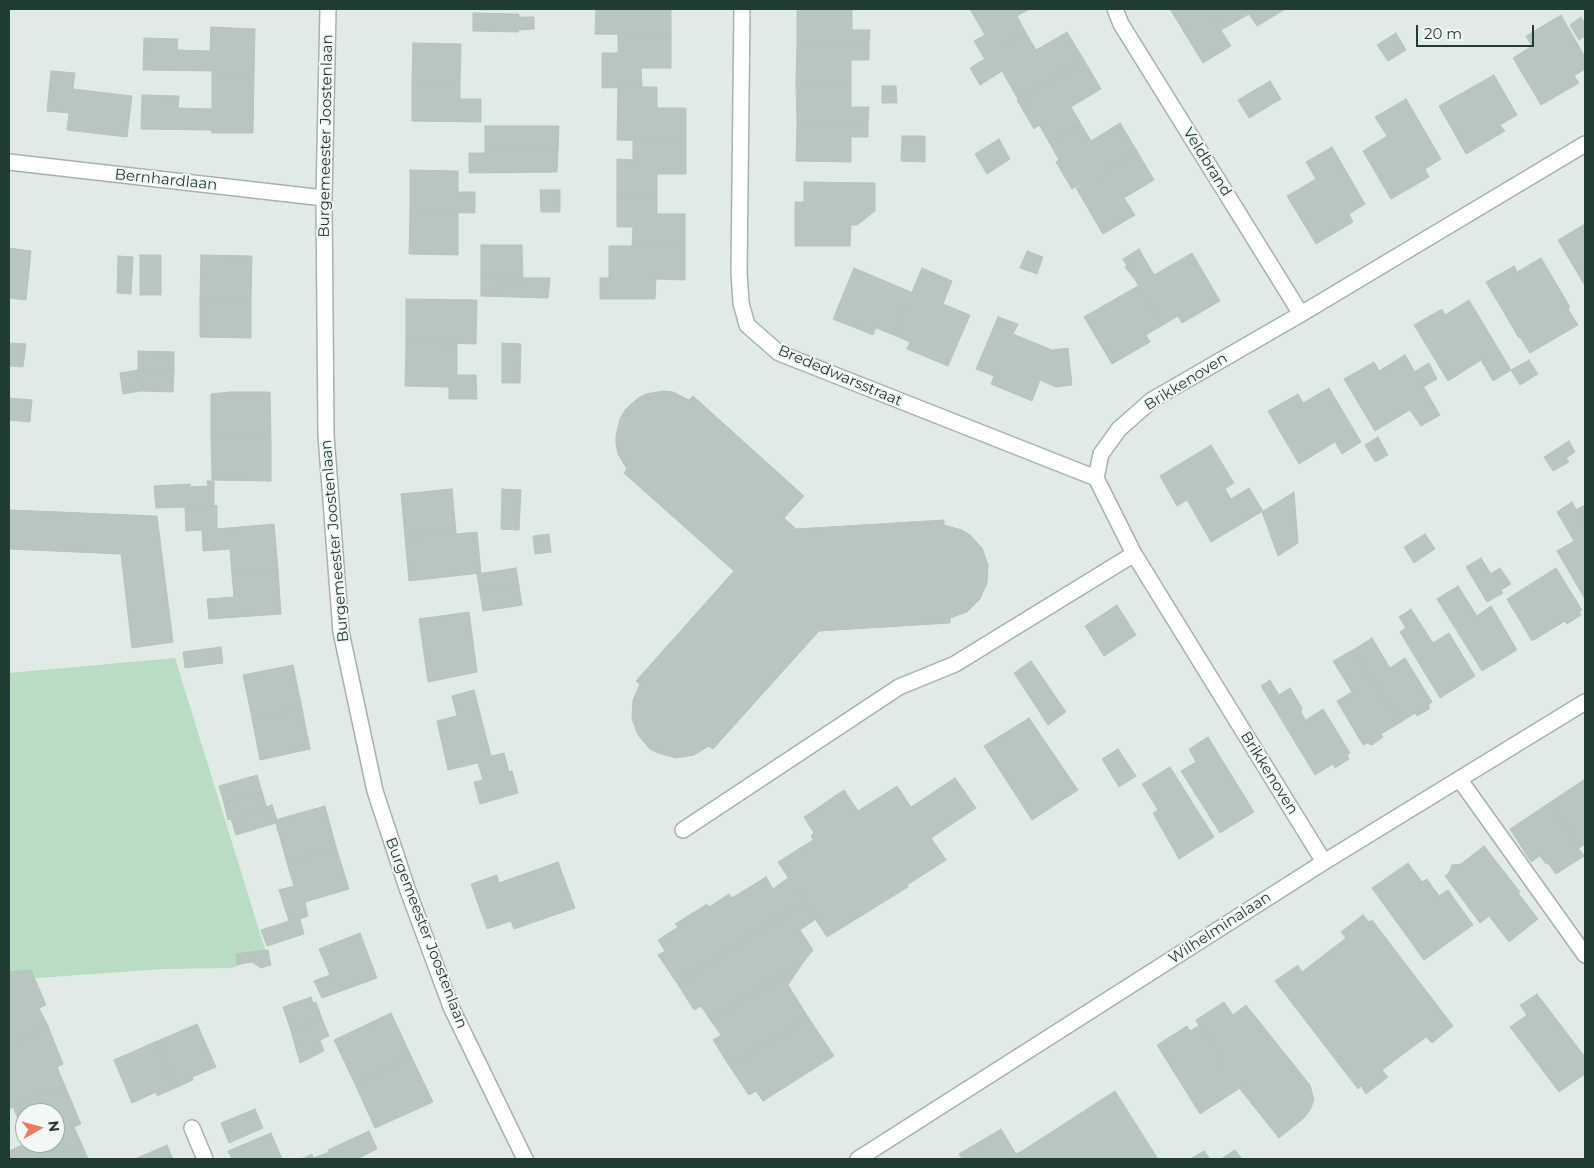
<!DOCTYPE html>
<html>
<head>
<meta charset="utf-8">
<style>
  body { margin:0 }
  #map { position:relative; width:1594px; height:1168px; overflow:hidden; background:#e1ebe6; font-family:Montserrat,sans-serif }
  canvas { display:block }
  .frame { position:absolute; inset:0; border:10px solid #223c34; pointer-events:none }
  .north { position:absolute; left:15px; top:1103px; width:50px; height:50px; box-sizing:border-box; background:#f2f8f5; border:1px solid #9fada8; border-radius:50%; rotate:83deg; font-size:14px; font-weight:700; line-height:20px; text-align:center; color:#223c34 }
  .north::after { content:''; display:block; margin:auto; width:18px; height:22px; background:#ef795b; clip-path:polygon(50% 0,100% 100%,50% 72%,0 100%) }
  .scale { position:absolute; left:1416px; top:25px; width:118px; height:22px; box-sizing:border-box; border:2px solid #223c34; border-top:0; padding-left:6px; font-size:15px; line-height:18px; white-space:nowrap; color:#223c34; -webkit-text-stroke:4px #f2f8f5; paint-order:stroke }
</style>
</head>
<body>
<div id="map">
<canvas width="1594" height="1168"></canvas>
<div class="frame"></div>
<div class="north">N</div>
<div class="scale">20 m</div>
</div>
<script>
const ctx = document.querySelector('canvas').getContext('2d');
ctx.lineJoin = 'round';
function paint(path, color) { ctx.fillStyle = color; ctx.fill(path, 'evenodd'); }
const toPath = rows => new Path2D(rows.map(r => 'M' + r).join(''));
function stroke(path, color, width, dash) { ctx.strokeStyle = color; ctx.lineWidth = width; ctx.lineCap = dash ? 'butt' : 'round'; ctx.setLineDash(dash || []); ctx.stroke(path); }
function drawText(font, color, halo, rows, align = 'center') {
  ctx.font = font + ' Montserrat,sans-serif'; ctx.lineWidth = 4; ctx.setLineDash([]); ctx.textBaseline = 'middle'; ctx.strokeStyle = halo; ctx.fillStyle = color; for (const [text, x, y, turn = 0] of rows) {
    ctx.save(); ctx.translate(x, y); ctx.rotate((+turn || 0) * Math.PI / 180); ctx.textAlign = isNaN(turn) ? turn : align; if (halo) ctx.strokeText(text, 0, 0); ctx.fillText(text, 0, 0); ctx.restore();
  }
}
paint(toPath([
  [175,658,267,956,231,968,163,969,9,980,9,673]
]), '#badcc2');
const building = toPath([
  [596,9,671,9,671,35,595,34,596,9],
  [797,9,852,9,852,30,870,30,869,45,797,44,797,9],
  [970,9,1029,9,1017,16,1026,33,984,58,974,41,985,35,970,9],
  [1170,9,1208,9,1231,46,1203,63,1170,9],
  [1208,9,1270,9,1274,16,1257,26,1249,14,1221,30,1208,9],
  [1270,9,1285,9,1274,16,1270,9],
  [473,13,519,14,519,17,534,17,534,29,519,30,518,32,473,31,473,13],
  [1561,15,1585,57,1585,69,1574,76,1579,83,1541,105,1513,58,1532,46,1526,36,1561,15],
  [1581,17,1585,24,1585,36,1579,40,1570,25,1581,17],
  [211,27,255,29,254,74,212,74,213,71,143,70,144,38,178,39,177,50,210,51,211,27],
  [1067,32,1084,60,1018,99,1002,71,980,85,970,68,1026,33,1036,50,1067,32],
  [1396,33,1406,50,1388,61,1377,45,1396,33],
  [618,34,671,35,671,68,641,68,642,87,602,88,602,53,618,53,618,34],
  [413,43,461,44,460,83,412,82,413,43],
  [797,44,869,45,869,60,851,60,851,83,796,83,797,44],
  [1084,60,1101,89,1071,107,1081,124,1049,142,1039,125,1034,129,1017,100,1084,60],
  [51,71,75,73,73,89,132,96,127,137,67,130,69,113,47,111,51,71],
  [212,74,254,74,253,133,212,133,211,130,141,129,142,95,179,96,178,108,212,109,212,74],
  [1494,75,1517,115,1500,125,1505,131,1466,154,1439,106,1494,75],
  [1270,81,1281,99,1249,118,1238,100,1270,81],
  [412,82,460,83,460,99,481,99,481,122,412,121,412,82],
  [796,83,851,83,851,107,869,107,868,122,797,121,796,83],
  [882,86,896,86,897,103,882,103,882,86],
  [618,87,657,87,657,108,686,108,686,141,617,140,618,87],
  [1406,99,1441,159,1425,169,1429,177,1391,199,1363,151,1387,136,1375,117,1406,99],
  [797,121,868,122,868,137,851,137,851,162,796,161,797,121],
  [1120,123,1137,151,1072,189,1056,162,1059,160,1049,142,1081,124,1091,141,1120,123],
  [485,126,559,126,558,150,485,148,485,126],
  [902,136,925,136,925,162,901,161,902,136],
  [999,139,1010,159,987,174,975,154,999,139],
  [633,140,686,141,686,174,657,174,657,193,617,193,617,159,633,160,633,140],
  [1332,147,1365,204,1349,214,1353,222,1316,244,1287,196,1316,179,1306,162,1332,147],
  [485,148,558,150,557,172,469,173,469,153,485,153,485,148],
  [1137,151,1154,180,1124,198,1135,215,1103,234,1076,188,1137,151],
  [410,170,458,171,458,192,475,192,475,213,410,212,410,170],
  [804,182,875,183,875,211,857,225,851,225,850,246,795,246,795,202,804,202,804,182],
  [540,190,560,190,560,212,541,212,540,190],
  [617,193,657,193,657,214,685,214,685,246,632,246,633,227,617,227,617,193],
  [410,212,458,212,458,255,409,254,410,212],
  [1585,224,1585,286,1558,240,1585,224],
  [481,245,522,245,523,280,481,279,481,245],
  [609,246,685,246,685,280,656,279,655,299,600,299,600,278,609,278,609,246],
  [9,248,31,251,26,300,9,298,9,248],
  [1139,249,1154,275,1192,253,1220,301,1182,323,1178,316,1161,326,1136,281,1125,267,1127,266,1123,259,1139,249],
  [1027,251,1043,257,1037,274,1020,268,1027,251],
  [140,255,161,255,161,295,140,295,140,255],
  [201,255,252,256,251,298,200,297,201,255],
  [118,256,133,257,131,294,117,293,118,256],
  [1541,258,1570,307,1568,309,1578,325,1530,353,1520,337,1519,338,1486,282,1514,266,1517,272,1541,258],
  [854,268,911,292,894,335,876,328,873,335,833,319,854,268],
  [922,268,952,281,943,304,970,315,948,366,907,349,910,342,894,335,922,268],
  [523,278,550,278,548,298,481,296,481,279,523,280,523,278],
  [1138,286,1161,326,1146,335,1150,342,1112,364,1084,317,1138,286],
  [200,297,251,298,251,338,200,337,200,297],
  [406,299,477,300,476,344,406,342,406,299],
  [1469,300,1511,370,1493,381,1481,360,1448,381,1414,325,1442,309,1445,315,1469,300],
  [998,317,1018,324,1013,334,1052,350,1068,348,1072,385,1056,387,1040,380,1032,401,991,384,994,376,976,369,998,317],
  [406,342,457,344,457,375,476,375,477,399,449,399,449,387,405,386,406,342],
  [9,343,26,344,23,367,9,366,9,343],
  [502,343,521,344,520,383,502,383,502,343],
  [138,351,174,352,174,370,138,370,138,351],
  [1405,355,1440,415,1421,426,1410,410,1375,431,1344,379,1374,362,1379,371,1405,355],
  [1529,360,1538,374,1520,385,1511,370,1529,360],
  [1429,363,1437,379,1423,387,1414,372,1429,363],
  [138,370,174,370,173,392,141,391,138,370],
  [138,370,141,391,123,394,120,373,138,370],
  [1329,388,1361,442,1342,454,1335,442,1299,464,1268,411,1298,394,1303,403,1329,388],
  [663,391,673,392,689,400,693,396,804,496,784,518,796,529,944,520,944,525,962,530,970,535,982,548,988,565,987,583,980,599,967,612,950,618,950,623,819,631,713,749,709,746,694,755,676,758,658,753,650,749,638,735,632,719,633,700,640,684,636,681,734,571,624,473,627,469,618,454,616,444,616,436,620,419,625,410,638,398,646,394,663,391],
  [229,392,270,392,271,438,211,436,211,394,229,392],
  [9,398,32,400,30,422,9,420,9,398],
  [211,436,271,438,271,481,212,480,211,436],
  [1378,437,1388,455,1375,462,1365,445,1378,437],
  [1569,441,1575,452,1566,458,1569,462,1553,471,1544,457,1569,441],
  [1211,445,1234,483,1225,489,1231,499,1249,488,1263,511,1211,542,1187,500,1177,506,1160,476,1211,445],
  [207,481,214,481,214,505,217,506,156,508,154,486,190,484,190,487,208,486,207,481],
  [452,489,456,532,405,537,401,494,452,489],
  [502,489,521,490,519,530,501,529,502,489],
  [1294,492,1298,543,1278,556,1262,512,1294,492],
  [1572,502,1585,525,1585,599,1557,551,1574,541,1557,512,1572,502],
  [1585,505,1585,525,1576,510,1585,505],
  [217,506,217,529,274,524,278,570,232,575,230,549,203,551,202,530,186,531,185,507,217,506],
  [9,510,157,516,173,642,132,648,121,554,9,549,9,510],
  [456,532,456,534,477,532,481,573,409,581,405,537,456,532],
  [549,534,551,552,535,554,533,536,549,534],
  [1425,534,1435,549,1414,563,1404,547,1425,534],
  [1481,558,1503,593,1487,602,1466,567,1481,558],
  [516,568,519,586,480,593,477,574,516,568],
  [1500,568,1511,584,1501,590,1490,574,1500,568],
  [1556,568,1582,610,1579,612,1581,615,1567,624,1565,621,1532,641,1507,599,1556,568],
  [278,570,281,614,209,619,207,599,234,597,232,575,278,570],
  [519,586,522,605,483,611,480,593,519,586],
  [1458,586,1477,616,1491,606,1517,650,1482,671,1437,599,1458,586],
  [1117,605,1136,635,1104,656,1085,626,1117,605],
  [1411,609,1433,643,1449,633,1475,676,1440,698,1400,632,1406,628,1399,617,1411,609],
  [469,612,477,672,428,682,419,619,469,612],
  [1372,638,1390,668,1405,658,1432,702,1429,704,1429,709,1417,716,1415,713,1401,722,1353,650,1372,638],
  [221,647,223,663,185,668,183,652,221,647],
  [1353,650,1401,722,1381,734,1383,737,1372,745,1367,743,1363,745,1337,701,1352,692,1333,661,1353,650],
  [1031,661,1066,712,1048,725,1014,673,1031,661],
  [293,665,302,708,252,718,243,675,293,665],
  [1270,680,1279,695,1290,688,1302,708,1301,713,1306,720,1323,709,1350,753,1347,755,1349,759,1335,768,1333,764,1315,775,1261,686,1270,680],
  [474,690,491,756,504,753,509,772,512,771,518,793,480,804,474,782,483,780,478,763,448,770,437,721,457,716,452,696,474,690],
  [302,708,310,749,260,760,252,718,302,708],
  [1029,718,1078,790,1032,820,984,746,1029,718],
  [1208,737,1254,812,1220,833,1181,771,1196,762,1189,749,1208,737],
  [1118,749,1136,776,1119,787,1102,759,1118,749],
  [1170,767,1214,837,1179,859,1153,813,1158,810,1142,784,1170,767],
  [257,775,262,792,224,803,219,786,257,775],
  [955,778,976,808,931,838,946,860,907,885,908,887,827,937,778,862,813,840,811,836,814,833,804,817,844,790,858,811,897,786,911,807,955,778],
  [1585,779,1585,844,1578,849,1573,841,1575,839,1549,803,1585,779],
  [262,792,267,809,228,820,224,803,262,792],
  [1549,803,1575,839,1573,841,1584,856,1556,874,1548,863,1546,864,1540,856,1531,862,1510,829,1549,803],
  [272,805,277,820,275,820,276,823,236,835,231,819,267,809,266,807,272,805],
  [325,806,336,847,287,863,275,820,325,806],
  [1484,846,1520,892,1518,893,1538,919,1509,942,1489,916,1480,923,1445,876,1449,873,1452,865,1461,864,1484,846],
  [336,847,349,889,305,902,308,916,300,919,304,934,267,946,261,930,289,921,279,890,294,886,287,863,336,847],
  [558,862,575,908,514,929,511,921,487,929,471,884,497,875,499,883,558,862],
  [1408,863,1422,882,1427,879,1439,896,1448,890,1473,925,1424,960,1372,888,1408,863],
  [766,877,773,889,789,877,804,902,677,983,658,955,665,951,658,940,678,927,675,924,707,904,709,907,729,894,732,898,766,877],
  [804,902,816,919,800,930,813,950,805,960,711,1021,701,1006,694,1010,677,983,804,902],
  [1363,915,1369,922,1372,920,1453,1026,1432,1043,1426,1037,1382,1070,1388,1077,1366,1094,1361,1086,1358,1089,1275,981,1298,965,1302,972,1346,938,1341,932,1363,915],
  [360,933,377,978,322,998,314,981,330,975,319,949,360,933],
  [268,950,271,965,261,968,252,962,237,964,236,954,268,950],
  [805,960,788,985,808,1017,730,1067,713,1040,721,1035,711,1021,805,960],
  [31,970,46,1005,39,1008,48,1026,9,1043,9,972,31,970],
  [1537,994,1585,1057,1585,1074,1559,1092,1510,1027,1527,1015,1520,1005,1537,994],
  [311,997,313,1003,316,1002,322,1019,291,1031,283,1007,311,997],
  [1224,1002,1233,1015,1246,1005,1310,1085,1314,1100,1310,1110,1304,1118,1279,1138,1239,1088,1196,1020,1224,1002],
  [391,1013,412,1058,355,1084,334,1040,391,1013],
  [808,1017,834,1056,763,1101,756,1091,749,1095,730,1067,808,1017],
  [322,1019,329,1036,320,1040,324,1051,300,1063,291,1031,322,1019],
  [1196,1020,1240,1088,1200,1114,1157,1045,1187,1026,1190,1031,1200,1025,1196,1020],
  [197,1024,216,1067,192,1077,193,1080,175,1088,155,1042,197,1024],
  [48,1026,63,1064,57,1067,65,1086,9,1109,9,1083,10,1083,9,1079,9,1043,48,1026],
  [155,1042,175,1088,157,1096,156,1092,132,1103,114,1060,155,1042],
  [412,1058,433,1102,375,1128,355,1084,412,1058],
  [65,1086,81,1124,74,1127,82,1145,49,1159,9,1159,9,1151,27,1143,55,1143,55,1113,25,1113,25,1135,13,1107,65,1086],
  [1115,1091,1158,1159,1028,1159,1022,1151,1115,1091],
  [255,1109,263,1128,229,1143,221,1123,255,1109],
  [1001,1129,1016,1154,1022,1151,1028,1159,962,1159,959,1154,1001,1129],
  [369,1131,377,1149,357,1159,329,1159,327,1153,329,1152,328,1150,369,1131],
  [271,1133,282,1159,232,1159,228,1151,271,1133],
  [82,1145,88,1159,49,1159,82,1145],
  [167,1145,173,1159,135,1159,167,1145],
  [1235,1150,1242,1159,1221,1159,1235,1150],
  [1204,1151,1210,1159,1192,1158,1204,1151],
  [327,1153,329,1159,301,1159,312,1154,313,1158,327,1153]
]);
paint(building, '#b7c6bf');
stroke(building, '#b4c5bd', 1);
const minor = toPath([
  [328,9,324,198,326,435,341,632,375,791,407,888,451,1007,525,1159],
  [742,9,739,272,741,303,747,325,779,353,1096,478],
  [1115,9,1121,24,1301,314],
  [9,162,324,198],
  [1460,780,1585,955],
  [683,830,899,687,955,664,1134,554],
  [1324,862,1134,554,1096,478,1101,454,1119,429,1152,400,1301,314,1585,144],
  [192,1128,205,1159],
  [858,1159,1324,862,1585,702]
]);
stroke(minor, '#a4b3ad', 18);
stroke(minor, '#fff', 15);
drawText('15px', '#223c34', '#f2f8f5', [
  ["Burgemeester Joostenlaan",326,136,-89],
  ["Veldbrand",1207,162,58],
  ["Bernhardlaan",166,180,6],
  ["Brededwarsstraat",840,376,23],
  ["Brikkenoven",1186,382,-32],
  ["Burgemeester Joostenlaan",335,541,-95],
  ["Brikkenoven",1269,773,58],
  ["Wilhelminalaan",1220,928,-33],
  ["Burgemeester Joostenlaan",426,933,69]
]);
</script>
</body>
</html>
